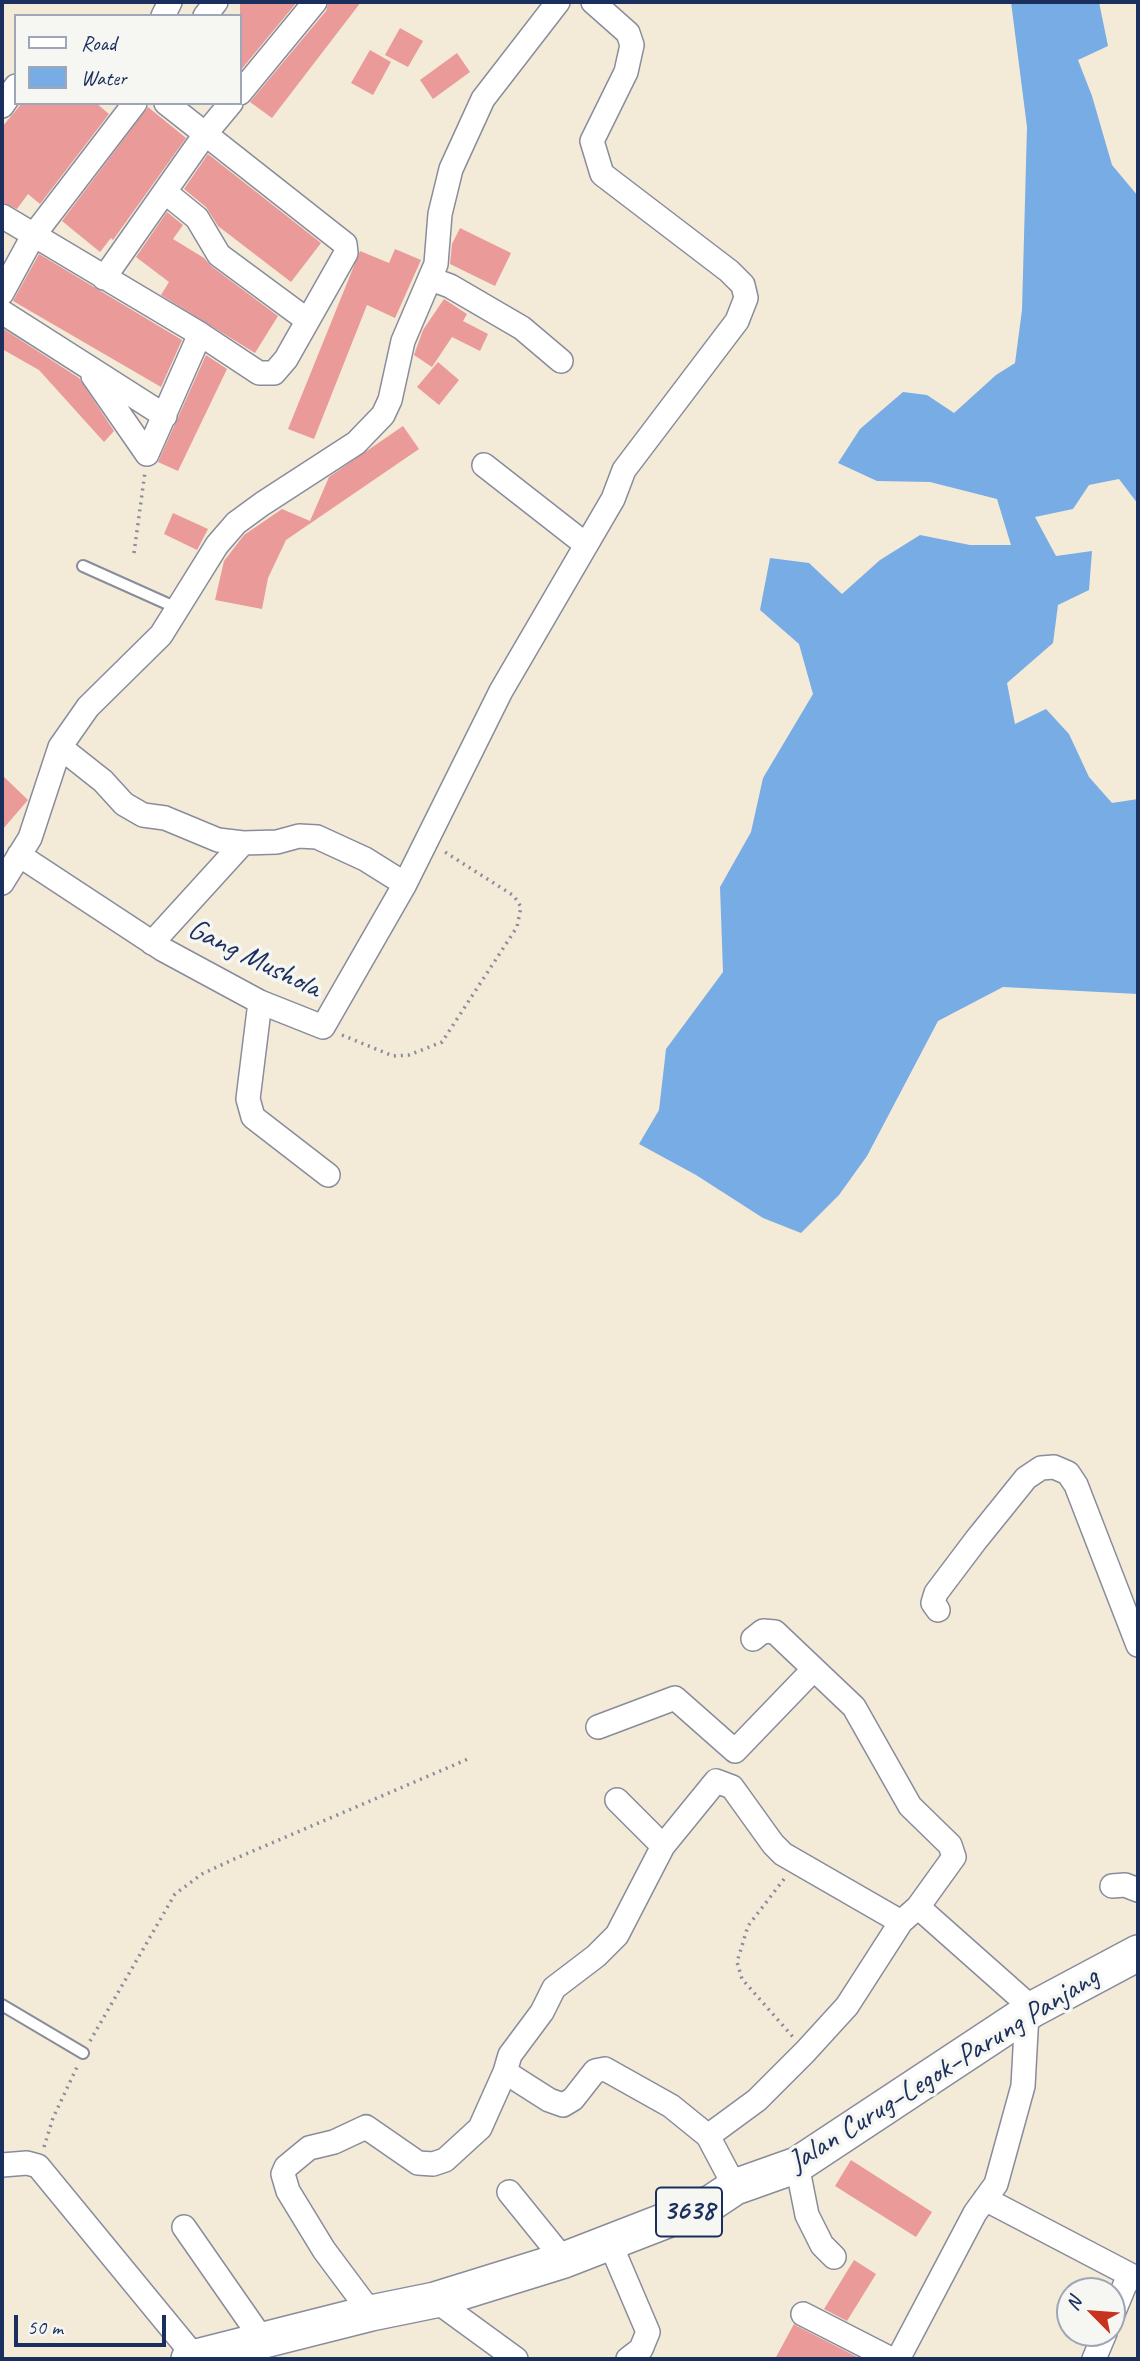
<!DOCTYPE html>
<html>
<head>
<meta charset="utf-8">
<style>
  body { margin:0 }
  #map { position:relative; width:1140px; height:2361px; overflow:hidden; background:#f4ead8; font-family:Caveat,sans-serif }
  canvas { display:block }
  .frame { position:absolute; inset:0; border:4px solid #1b2f5e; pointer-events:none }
  .legend { position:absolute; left:14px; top:14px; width:228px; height:91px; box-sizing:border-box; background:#f6f6f2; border:2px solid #9ea6b7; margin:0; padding:9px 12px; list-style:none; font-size:21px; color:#1b2f5e }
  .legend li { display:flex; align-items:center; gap:14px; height:35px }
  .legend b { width:35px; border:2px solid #9ea6b7 }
  .north { position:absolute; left:1056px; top:2277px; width:70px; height:70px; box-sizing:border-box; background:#f6f6f2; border:2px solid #9ea6b7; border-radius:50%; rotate:295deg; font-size:19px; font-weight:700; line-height:28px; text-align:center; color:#1b2f5e }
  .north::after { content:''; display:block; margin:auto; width:24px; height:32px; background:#c8321e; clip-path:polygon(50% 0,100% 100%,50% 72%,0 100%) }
  .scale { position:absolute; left:14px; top:2315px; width:152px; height:32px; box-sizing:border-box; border:4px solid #1b2f5e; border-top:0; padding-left:9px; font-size:21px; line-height:24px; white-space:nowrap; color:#1b2f5e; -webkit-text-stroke:5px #f6f6f2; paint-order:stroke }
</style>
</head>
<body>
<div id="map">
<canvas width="1140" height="2361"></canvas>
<div class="frame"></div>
<ul class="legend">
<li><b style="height:9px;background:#fff"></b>Road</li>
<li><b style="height:19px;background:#78ace5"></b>Water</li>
</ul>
<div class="north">N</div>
<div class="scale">50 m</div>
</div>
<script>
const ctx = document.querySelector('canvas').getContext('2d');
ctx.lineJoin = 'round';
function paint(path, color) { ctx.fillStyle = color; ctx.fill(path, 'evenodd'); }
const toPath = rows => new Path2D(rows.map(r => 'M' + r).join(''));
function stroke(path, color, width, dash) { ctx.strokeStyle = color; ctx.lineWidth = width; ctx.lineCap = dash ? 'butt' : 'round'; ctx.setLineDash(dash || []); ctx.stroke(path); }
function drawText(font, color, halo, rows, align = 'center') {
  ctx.font = font + ' Caveat,sans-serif'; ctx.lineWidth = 7; ctx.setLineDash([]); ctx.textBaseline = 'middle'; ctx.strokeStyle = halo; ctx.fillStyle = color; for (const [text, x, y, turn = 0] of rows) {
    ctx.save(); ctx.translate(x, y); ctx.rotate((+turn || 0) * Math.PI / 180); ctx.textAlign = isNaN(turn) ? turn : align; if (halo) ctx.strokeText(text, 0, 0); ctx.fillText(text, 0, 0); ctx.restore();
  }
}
paint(toPath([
  [1011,2,1099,2,1108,46,1078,60,1092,96,1112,165,1138,196,1138,504,1119,479,1089,485,1073,509,1035,517,1056,556,1092,551,1089,590,1058,605,1053,643,1007,683,1015,724,1046,709,1069,734,1089,777,1112,803,1138,799,1138,994,1003,987,938,1021,867,1156,839,1195,801,1233,763,1218,696,1175,639,1144,659,1110,666,1049,723,972,720,887,751,832,763,778,813,694,799,644,760,610,770,558,809,563,842,594,880,560,920,535,970,545,1011,545,997,499,930,482,877,481,838,463,860,429,903,392,927,395,954,413,996,375,1015,363,1022,310,1027,127]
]), '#78ace5');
paint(toPath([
  [240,2,297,2,240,71],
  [329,2,361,2,272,118,250,102,326,11],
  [400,28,423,41,408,67,385,55],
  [370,50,391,62,373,95,351,83],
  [457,53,470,72,433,99,420,80],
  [22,103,96,103,109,114,40,204,28,194,17,209,2,202,2,127],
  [148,107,186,138,113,240,111,238,100,252,62,221],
  [208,154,321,243,291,282,218,226,206,207,184,189],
  [167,212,183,225,173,239,204,258,211,266,278,316,255,353,161,295,169,282,136,257],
  [460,228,511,253,495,286,450,264,452,244],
  [395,249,421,260,395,318,367,305,314,439,288,429,360,251,389,263],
  [39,254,182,340,161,387,13,301],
  [444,299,467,314,463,321,488,334,480,351,452,337,432,367,414,355,423,330],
  [2,328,79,378,114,431,104,442,39,370,2,349],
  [206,355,227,369,178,471,158,462],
  [438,362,459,380,439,405,417,387],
  [403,426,419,449,286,540,268,578,262,609,215,600,224,561,244,535,282,509,310,521,329,477],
  [173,513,208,529,197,550,164,534],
  [2,775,28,800,2,830],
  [851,2160,932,2212,916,2237,835,2186],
  [854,2260,876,2274,847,2321,824,2309],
  [794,2324,797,2326,861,2359,775,2359]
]), '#e99a99');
const service = toPath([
  [83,566,179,609],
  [2,2005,83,2053]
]);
const minor = toPath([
  [163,16,170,2],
  [205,16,216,2],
  [240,93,315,2],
  [2,106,16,86],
  [165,192,197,218,219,255,307,320],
  [2,216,200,334,259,373,274,373,286,359,346,253,345,244,166,103],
  [104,278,206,133,231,103],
  [431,279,450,286,522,328,561,361],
  [2,293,33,236,135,103],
  [2,312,165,416],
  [93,376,147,454],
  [147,454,200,334],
  [484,465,585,544],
  [60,747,103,781,124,804,143,815,165,818,218,840,243,843,277,842,299,836,317,837,365,859,405,884,501,691,613,499,624,470,737,321,746,298,743,285,729,271,602,174,592,141,626,72,632,45,628,33,593,2],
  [19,855,162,949,260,1002,323,1027,405,884],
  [2,883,30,838,60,747,88,707,161,635,217,545,236,523,262,504,356,443,383,415,390,400,403,341,436,264,440,214,451,169,483,99,558,2],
  [152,943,243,843],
  [260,1002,248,1099,253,1117,328,1175],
  [938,1610,933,1603,936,1593,976,1540,1026,1478,1041,1468,1054,1467,1068,1473,1076,1485,1138,1645],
  [753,1639,763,1631,775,1632,854,1707,910,1806,950,1845,954,1857,918,1907],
  [598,1727,675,1698,735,1751,813,1670],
  [617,1800,663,1846],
  [1112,1886,1125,1885,1138,1890],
  [901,1922,783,1854,773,1844,732,1787,716,1781,663,1846,617,1935,596,1956,554,1988,542,2012,510,2055,505,2072,549,2100,563,2105,573,2099,595,2071,605,2069,671,2106,708,2136,757,2100,805,2052,847,2006,901,1922,918,1907,1033,2009],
  [708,2136,735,2187],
  [2,2165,27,2163,38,2166,195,2357],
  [797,2165,807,2215,822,2245,834,2257],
  [509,2192,564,2260],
  [985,2199,1138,2279],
  [184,2227,264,2342],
  [610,2243,648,2332,641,2349,628,2359],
  [435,2300,516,2359],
  [371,2313,324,2250,288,2191,283,2174,286,2167,309,2148,334,2142,366,2127,418,2163,433,2164,445,2160,480,2128,505,2072],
  [803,2314,891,2359],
  [1112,2316,1129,2275],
  [898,2359,975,2213,996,2184,1023,2086,1027,2013],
  [1094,2359,1105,2333]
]);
const primary = toPath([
  [189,2359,371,2313,435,2300,564,2260,711,2203,735,2187,797,2165,1033,2009,1138,1953]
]);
stroke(service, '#888c9b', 14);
stroke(minor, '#888c9b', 26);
stroke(primary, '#888c9b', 38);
stroke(toPath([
  [134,553,145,472],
  [342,1035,393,1056,409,1055,442,1042,517,927,521,907,514,896,445,852],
  [784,1879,748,1926,737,1962,742,1979,793,2037],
  [90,2041,175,1894,202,1874,232,1860,468,1759],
  [44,2147,53,2118,77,2067]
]), '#888c9b', 3.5, [2, 5]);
stroke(service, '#fff', 10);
stroke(minor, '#fff', 23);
stroke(primary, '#fff', 35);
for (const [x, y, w] of [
  [689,2212,66]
]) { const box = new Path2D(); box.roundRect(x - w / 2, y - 24.5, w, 49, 5); ctx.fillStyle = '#f6f6f2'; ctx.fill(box); stroke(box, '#1b2f5e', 2); }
drawText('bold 28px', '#1b2f5e', null, [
  ["3638",689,2212]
]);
drawText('30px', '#1b2f5e', '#f6f6f2', [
  ["Gang Mushola",254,959,26],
  ["Jalan Curug–Legok–Parung Panjang",944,2070,-32]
]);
</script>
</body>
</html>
